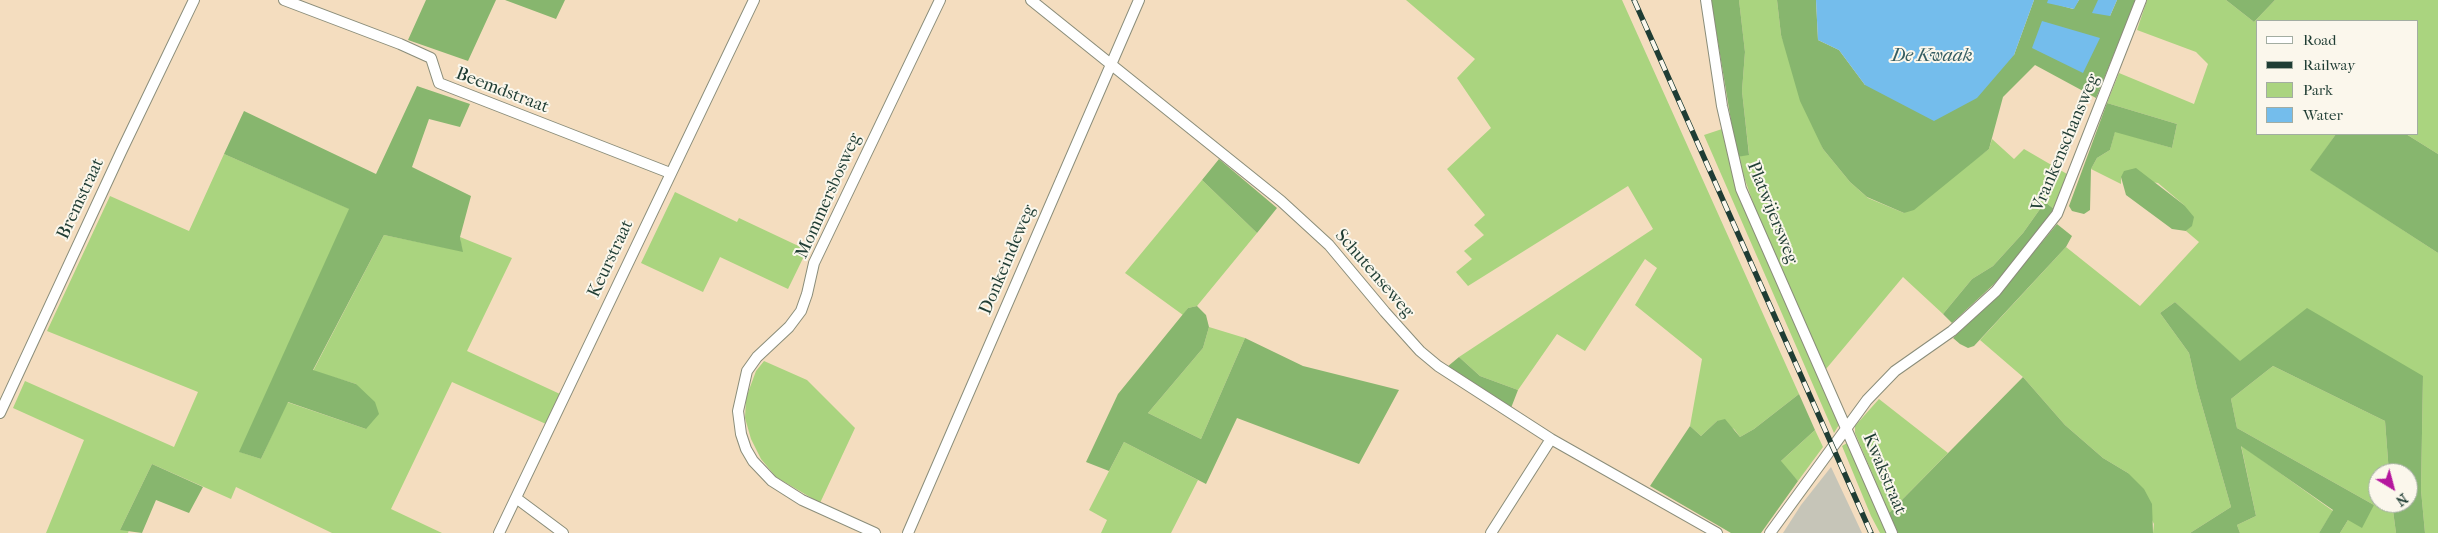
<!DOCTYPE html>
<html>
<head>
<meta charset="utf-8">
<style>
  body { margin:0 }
  #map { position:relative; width:2438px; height:533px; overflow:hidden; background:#f4ddbf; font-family:"IM FELL French Canon",serif }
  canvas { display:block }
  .legend { position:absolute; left:2256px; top:20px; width:162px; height:115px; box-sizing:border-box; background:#fbf7ec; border:1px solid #a3ada2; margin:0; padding:6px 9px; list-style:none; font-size:15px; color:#1f3d34 }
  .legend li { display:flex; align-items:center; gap:10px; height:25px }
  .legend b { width:25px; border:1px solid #a3ada2 }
  .north { position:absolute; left:2368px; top:463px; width:50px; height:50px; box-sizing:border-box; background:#fbf7ec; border:1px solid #a3ada2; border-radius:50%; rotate:143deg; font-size:14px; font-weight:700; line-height:20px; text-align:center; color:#1f3d34 }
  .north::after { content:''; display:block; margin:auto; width:18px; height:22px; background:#b5179e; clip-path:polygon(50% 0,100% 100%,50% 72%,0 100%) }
</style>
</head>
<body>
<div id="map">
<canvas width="2438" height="533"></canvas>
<ul class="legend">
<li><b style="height:6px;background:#fff"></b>Road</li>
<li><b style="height:6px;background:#1f3d34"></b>Railway</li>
<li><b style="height:14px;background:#aad47f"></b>Park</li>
<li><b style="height:14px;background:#74bdec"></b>Water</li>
</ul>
<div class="north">N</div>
</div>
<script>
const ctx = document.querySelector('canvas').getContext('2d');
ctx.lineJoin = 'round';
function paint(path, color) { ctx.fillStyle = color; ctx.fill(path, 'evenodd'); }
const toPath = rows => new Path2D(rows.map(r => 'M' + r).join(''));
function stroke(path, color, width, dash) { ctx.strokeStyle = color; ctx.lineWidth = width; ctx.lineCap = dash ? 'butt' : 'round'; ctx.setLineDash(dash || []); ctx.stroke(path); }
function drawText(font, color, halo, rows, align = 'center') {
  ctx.font = font + ' "IM FELL French Canon",serif'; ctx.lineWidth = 4; ctx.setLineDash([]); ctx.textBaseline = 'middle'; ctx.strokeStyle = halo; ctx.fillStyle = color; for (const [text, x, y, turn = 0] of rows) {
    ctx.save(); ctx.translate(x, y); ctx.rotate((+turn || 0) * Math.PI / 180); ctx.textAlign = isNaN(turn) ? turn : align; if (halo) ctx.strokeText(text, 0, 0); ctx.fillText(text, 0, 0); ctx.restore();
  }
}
paint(toPath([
  [1831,467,1862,533,1783,533,1801,505]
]), '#c6c5b8');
paint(toPath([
  [1406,0,1622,0,1799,394,1754,429,1740,437,1734,429,1717,421,1701,436,1690,426,1702,359,1635,305,1657,268,1645,259,1585,351,1557,334,1518,390,1480,376,1459,357,1653,229,1628,186,1468,286,1456,272,1472,259,1464,251,1484,235,1474,225,1485,215,1447,169,1491,128,1457,78,1475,59],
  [1739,0,1777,0,1781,35,1823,149,1850,182,1868,198,1904,213,1989,149,1992,139,2014,159,2024,149,2067,174,2054,209,2045,202,2023,233,1993,266,1972,279,1943,314,1903,277,1826,369,1758,217,1737,157,1749,154,1742,91,1745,52],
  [2147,0,2226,0,2254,22,2275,0,2438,0,2438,154,2406,134,2417,134,2417,21,2257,21,2257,134,2336,134,2311,170,2438,253,2438,533,2425,533,2421,490,2423,376,2240,362,2175,302,2160,313,2189,353,2197,388,2231,507,2190,533,2153,533,2154,524,2128,473,2103,458,2065,425,2023,377,1980,340,2066,247,2140,306,2199,242,2186,231,2192,225,2184,205,2158,183,2121,177,2121,184,2091,169,2097,158,2110,150,2115,131,2172,148,2177,124,2107,103,2119,73,2194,104,2208,64,2196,52,2137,30],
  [1722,129,1840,423,1834,433,1704,135],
  [224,154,350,209,240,452,261,459,287,402,366,429,356,384,313,371,384,235,462,251,460,237,512,258,467,351,560,394,546,424,452,382,391,509,442,533,332,533,236,487,231,499,152,464,120,530,129,530,128,533,46,533,84,440,13,408,25,381,174,447,198,392,47,331,110,196,189,231],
  [1202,180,1257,233,1197,306,1188,308,1183,315,1125,273],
  [675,192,737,222,739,218,807,250,788,289,720,257,703,292,641,263],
  [1209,327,1245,338,1201,439,1148,413,1203,348],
  [764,361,807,380,855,428,820,503,776,477,761,459,751,439,745,418,746,398,756,371],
  [2273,366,2385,421,2389,473,2378,473,2378,503,2392,503,2396,533,2340,533,2348,520,2374,505,2237,428,2231,399],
  [1879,399,1948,453,1889,513,1855,433,1855,426],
  [1815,430,1823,447,1798,481,1780,462],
  [1124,442,1198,480,1171,533,1101,533,1107,520,1089,510],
  [1847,443,1849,444,1888,533,1880,533,1871,516,1842,446],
  [2241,445,2333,511,2319,533,2240,533,2237,525,2256,516]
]), '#aad47f');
paint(toPath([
  [426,0,496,0,468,61,408,40],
  [505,0,565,0,556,19],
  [1711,0,1739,0,1745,52,1742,91,1749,155,1737,157],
  [1777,0,1816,0,1818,40,1839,50,1865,85,2014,55,2034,0,2048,0,2048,2,2073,9,2079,0,2098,0,2110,16,2117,0,2136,0,2096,98,2035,65,2003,97,1989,149,1914,210,1904,213,1867,197,1850,182,1823,149,1800,101,1781,35],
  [2226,0,2275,0,2254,22],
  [417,86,470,104,460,127,429,119,412,167,471,196,460,237,463,252,384,235,313,370,356,384,375,402,379,414,366,429,288,402,261,459,239,452,349,209,224,154,244,111,376,174],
  [2107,103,2177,124,2172,148,2115,132,2110,150,2097,158,2091,169,2090,210,2084,214,2072,211,2069,206],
  [2336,134,2406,134,2438,154,2438,253,2310,170],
  [1219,159,1277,208,1257,233,1202,180],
  [2136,168,2184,205,2194,217,2192,226,2186,231,2172,229,2126,195,2121,177,2124,171],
  [2045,202,2054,209,2024,251,1993,285,1952,323,1943,314,1972,279,1993,266,2023,233],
  [2057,224,2072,236,2066,247,1974,346,1968,348,1960,344,1953,338,2000,293],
  [2175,302,2240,361,2307,308,2423,376,2421,490,2425,533,2396,533,2392,503,2408,503,2408,473,2389,473,2385,421,2273,366,2231,399,2237,428,2374,505,2362,528,2348,520,2340,533,2319,533,2333,510,2241,446,2256,516,2237,525,2240,533,2190,533,2231,507,2197,388,2189,353,2160,313],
  [1197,306,1206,315,1209,327,1203,348,1148,413,1201,439,1245,338,1303,366,1399,390,1359,464,1237,418,1206,484,1124,442,1109,471,1086,462,1118,394,1188,308],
  [1459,357,1480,376,1518,390,1511,408,1447,367],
  [2023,377,2065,425,2103,458,2128,473,2144,489,2152,504,2153,533,1898,533,1889,513],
  [1799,394,1815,430,1781,461,1798,481,1761,533,1731,533,1650,486,1690,426,1701,436,1717,421,1725,419,1740,437,1754,429],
  [152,464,203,487,189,513,156,500,142,533,120,530]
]), '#87b66e');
paint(toPath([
  [1816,0,2034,0,2014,55,1977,98,1934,121,1865,85,1839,50,1818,40],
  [2048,0,2079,0,2074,9,2047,3],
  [2098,0,2117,0,2110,16,2092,13],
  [2042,21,2100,38,2083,73,2032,48]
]), '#74bdec');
const minor = toPath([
  [284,0,400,44,431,58,439,83,670,173],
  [1031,0,1281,201,1329,245,1385,312,1420,351,1438,366,1551,439,1717,533],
  [1706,0,1722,106,1741,189,1892,533],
  [0,413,121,152,194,0],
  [516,498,563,533],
  [499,533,754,0],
  [875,533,802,500,772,481,753,461,746,449,741,434,738,411,747,371,757,357,789,327,801,311,807,294,814,263,940,0],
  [908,533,1139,0],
  [1491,533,1551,439],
  [1770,533,1867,400,1895,371,1952,331,1996,291,2057,214,2141,0]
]);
stroke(minor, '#8a8d7a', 12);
stroke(minor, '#fff', 10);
const rail = toPath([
  [1634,0,1871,533]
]);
stroke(rail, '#1f3d34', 5.5);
stroke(rail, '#fbf7ec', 4, [11]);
drawText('18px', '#1f3d34', '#fbf7ec', [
  ["Beemdstraat",502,91,21],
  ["Vrankenschansweg",2066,143,-67],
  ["Mommersbosweg",829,196,-66],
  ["Bremstraat",81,199,-65],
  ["Platwijersweg",1772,213,68],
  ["Keurstraat",611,259,-65],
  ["Donkeindeweg",1008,260,-67],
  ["Schutenseweg",1374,274,49],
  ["Kwakstraat",1884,474,67]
]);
drawText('italic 19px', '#345d62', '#fbf7ec', [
  ["De Kwaak",1932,56]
]);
</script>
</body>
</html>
